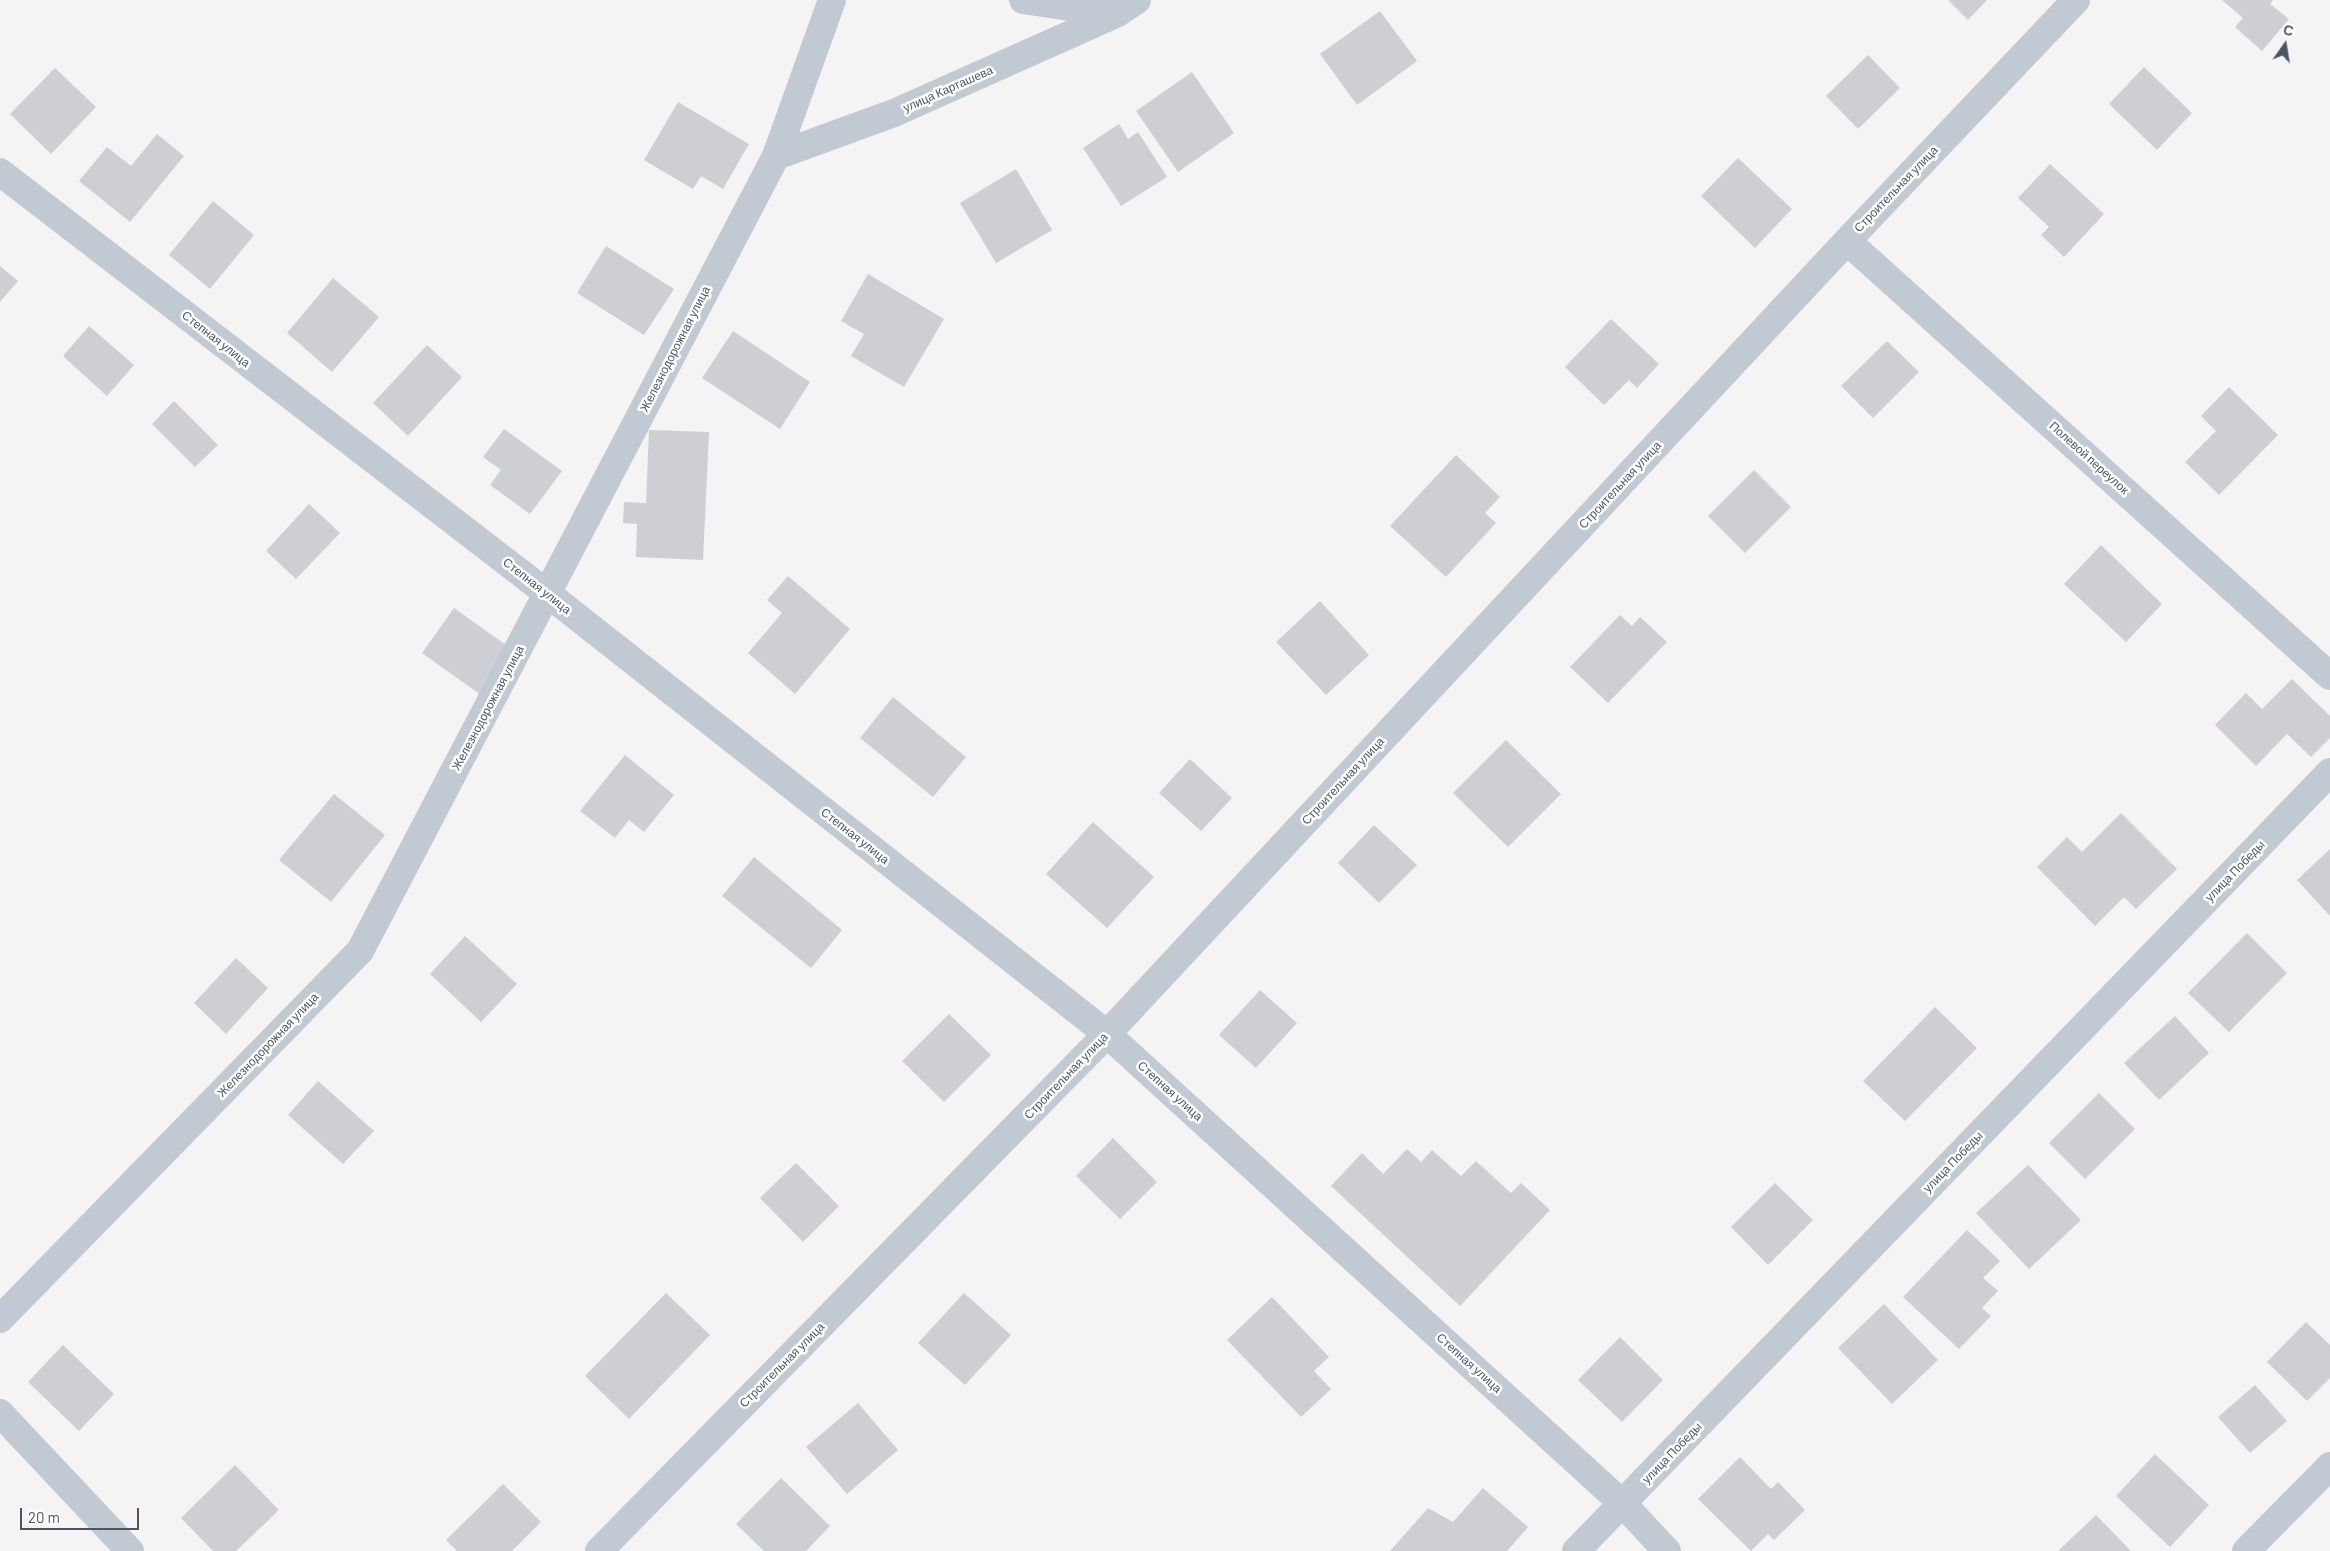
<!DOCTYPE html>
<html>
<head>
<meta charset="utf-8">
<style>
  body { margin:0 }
  #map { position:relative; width:2330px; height:1551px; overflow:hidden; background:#f5f3f3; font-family:Barlow,sans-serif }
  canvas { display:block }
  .north { position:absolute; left:2260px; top:20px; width:50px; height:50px; -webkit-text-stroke:4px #fff; paint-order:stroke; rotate:13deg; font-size:14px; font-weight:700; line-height:20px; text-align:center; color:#4a5661 }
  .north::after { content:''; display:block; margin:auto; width:18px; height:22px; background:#4a5661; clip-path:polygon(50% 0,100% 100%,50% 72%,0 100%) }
  .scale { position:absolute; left:20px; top:1508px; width:119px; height:22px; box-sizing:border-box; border:2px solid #4a5661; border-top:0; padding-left:6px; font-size:15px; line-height:18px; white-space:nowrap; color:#4a5661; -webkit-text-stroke:4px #fff; paint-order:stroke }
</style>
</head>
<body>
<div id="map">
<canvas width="2330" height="1551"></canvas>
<div class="north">С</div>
<div class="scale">20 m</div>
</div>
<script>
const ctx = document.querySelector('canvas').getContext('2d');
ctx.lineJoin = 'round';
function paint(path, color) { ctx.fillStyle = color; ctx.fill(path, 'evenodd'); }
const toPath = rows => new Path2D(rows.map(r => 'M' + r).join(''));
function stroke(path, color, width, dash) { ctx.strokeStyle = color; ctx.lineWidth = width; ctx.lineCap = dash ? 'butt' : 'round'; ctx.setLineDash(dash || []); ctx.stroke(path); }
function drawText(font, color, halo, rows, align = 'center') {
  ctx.font = font + ' Barlow,sans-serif'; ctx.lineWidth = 5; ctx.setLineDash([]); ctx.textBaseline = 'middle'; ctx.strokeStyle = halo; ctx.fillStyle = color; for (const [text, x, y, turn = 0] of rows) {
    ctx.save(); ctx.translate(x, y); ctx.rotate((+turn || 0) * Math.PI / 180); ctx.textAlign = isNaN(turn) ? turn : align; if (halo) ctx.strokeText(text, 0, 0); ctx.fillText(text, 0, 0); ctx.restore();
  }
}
paint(toPath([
  [1948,0,1987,0,1968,20],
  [2222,0,2273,0,2270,4,2289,19,2262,51,2235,27,2243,18],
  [1380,11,1417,61,1357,105,1320,54],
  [1868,55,1900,88,1858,129,1826,96],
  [2144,67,2192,113,2157,150,2109,104],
  [55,68,96,107,51,154,10,114],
  [1192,72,1234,133,1178,172,1136,111],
  [678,102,749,144,723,189,701,176,693,189,644,160],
  [1119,124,1128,139,1138,132,1167,177,1121,206,1083,148],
  [157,134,184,156,130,222,79,181,107,147,131,166],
  [1738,158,1792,209,1755,248,1701,196],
  [2050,164,2104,214,2064,257,2041,235,2049,227,2018,198],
  [1016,169,1052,230,996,263,960,203],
  [213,201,254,235,210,289,169,255],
  [606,246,674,289,644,335,577,293],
  [0,266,18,281,0,302],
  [868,274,944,319,904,387,851,356,864,334,841,321],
  [333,278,379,317,332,372,287,333],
  [1611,319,1659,364,1637,388,1629,380,1604,405,1565,367],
  [89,326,134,365,107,396,63,356],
  [733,331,810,382,780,429,702,378],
  [1887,341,1919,372,1873,418,1841,386],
  [427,345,462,377,408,436,373,403],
  [2229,387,2278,435,2219,495,2185,462,2216,431,2201,416],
  [174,401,218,445,195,467,152,424],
  [504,429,562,471,530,514,490,485,501,470,483,457],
  [649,430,709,432,703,560,636,557,637,524,623,523,624,502,646,503],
  [1456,455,1500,497,1485,513,1496,523,1446,577,1390,526],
  [1754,470,1791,507,1745,553,1708,516],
  [309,504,340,533,296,579,266,551],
  [2101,545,2162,604,2126,642,2064,584],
  [788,576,850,629,795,694,748,653,782,613,767,600],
  [1320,601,1369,655,1326,695,1276,642],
  [454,608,513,650,481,695,422,653],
  [1620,615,1632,626,1640,617,1667,642,1608,703,1570,667],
  [2292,679,2330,716,2330,738,2311,757,2287,734,2256,766,2215,725,2246,693,2262,709],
  [893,697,966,757,933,797,860,738],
  [1506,740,1561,794,1508,847,1453,793],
  [625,755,674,795,644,832,629,820,615,838,580,811],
  [1190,759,1232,798,1201,831,1159,793],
  [334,794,385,835,331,902,279,860],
  [2121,813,2177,869,2136,909,2124,897,2095,926,2037,867,2067,837,2082,852],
  [1093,822,1154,877,1107,928,1046,874],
  [1374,825,1417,865,1379,903,1338,863],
  [2330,849,2330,916,2297,880],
  [754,857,842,930,811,968,722,896],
  [2247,933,2287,973,2229,1032,2188,993],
  [465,936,517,984,481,1022,430,974],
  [236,958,268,988,226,1034,194,1003],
  [1260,990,1297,1023,1256,1068,1219,1035],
  [1935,1007,1977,1048,1905,1121,1863,1081],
  [949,1014,991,1055,944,1102,902,1061],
  [2175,1016,2209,1053,2159,1100,2124,1063],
  [318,1081,374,1131,343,1164,288,1115],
  [2099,1093,2135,1129,2085,1179,2049,1143],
  [1113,1138,1157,1182,1120,1219,1076,1176],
  [1407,1149,1421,1162,1432,1150,1461,1176,1476,1161,1511,1193,1521,1183,1550,1210,1460,1306,1331,1186,1362,1153,1383,1174],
  [796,1163,839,1206,803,1242,760,1198],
  [2028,1165,2081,1220,2029,1269,1976,1213],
  [1775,1183,1813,1220,1768,1265,1731,1227],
  [1967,1230,2000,1261,1983,1278,1998,1291,1982,1308,1991,1316,1959,1349,1903,1297],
  [666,1293,710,1335,629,1419,585,1376],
  [964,1293,1011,1335,965,1385,918,1343],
  [1272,1297,1329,1357,1314,1371,1331,1389,1301,1417,1227,1340],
  [1884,1304,1938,1360,1892,1404,1838,1348],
  [2306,1322,2330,1345,2330,1378,2307,1401,2267,1362],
  [1620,1337,1663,1380,1622,1422,1578,1380],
  [63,1345,114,1394,79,1431,28,1382],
  [2255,1385,2287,1421,2250,1453,2218,1417],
  [858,1403,898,1450,847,1494,806,1447],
  [2155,1454,2209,1505,2170,1547,2116,1496],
  [1740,1457,1771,1489,1778,1482,1805,1510,1774,1540,1768,1534,1751,1551,1698,1499],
  [235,1465,279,1510,236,1551,213,1551,181,1518],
  [781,1478,830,1526,806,1551,764,1551,736,1524],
  [503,1484,541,1522,512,1551,457,1551,446,1540],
  [1483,1488,1528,1527,1507,1551,1390,1551,1428,1508,1453,1522],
  [2096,1515,2131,1551,2058,1551]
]), '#cdcfd5');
stroke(toPath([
  [0,172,548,594,1107,1034,1623,1504,1667,1551],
  [1847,241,2330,676],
  [0,1413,130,1551],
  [599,1551,1107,1034,1847,241,2076,0],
  [1576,1551,2330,772],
  [2246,1551,2330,1466]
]), '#c1cad2', 28);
stroke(toPath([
  [1023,0,1116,14,1137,0],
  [776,156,894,113,1116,14],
  [0,1319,360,951,776,156,832,0]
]), '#c1cad2', 28);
drawText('12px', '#4a5661', '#fff', [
  ["улица Карташева",948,89,-24],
  ["Строительная улица",1896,189,-46],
  ["Степная улица",216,339,38],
  ["Железнодорожная улица",675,349,-63],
  ["Полевой переулок",2089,458,42],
  ["Строительная улица",1620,485,-47],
  ["Степная улица",537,586,38],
  ["Железнодорожная улица",488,708,-62],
  ["Строительная улица",1343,781,-47],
  ["Степная улица",855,836,38],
  ["улица Победы",2235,871,-46],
  ["Железнодорожная улица",268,1045,-46],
  ["Строительная улица",1066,1076,-46],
  ["Степная улица",1170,1091,42],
  ["улица Победы",1953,1162,-46],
  ["Степная улица",1469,1363,42],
  ["Строительная улица",782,1365,-45],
  ["улица Победы",1672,1453,-46]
]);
</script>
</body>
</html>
